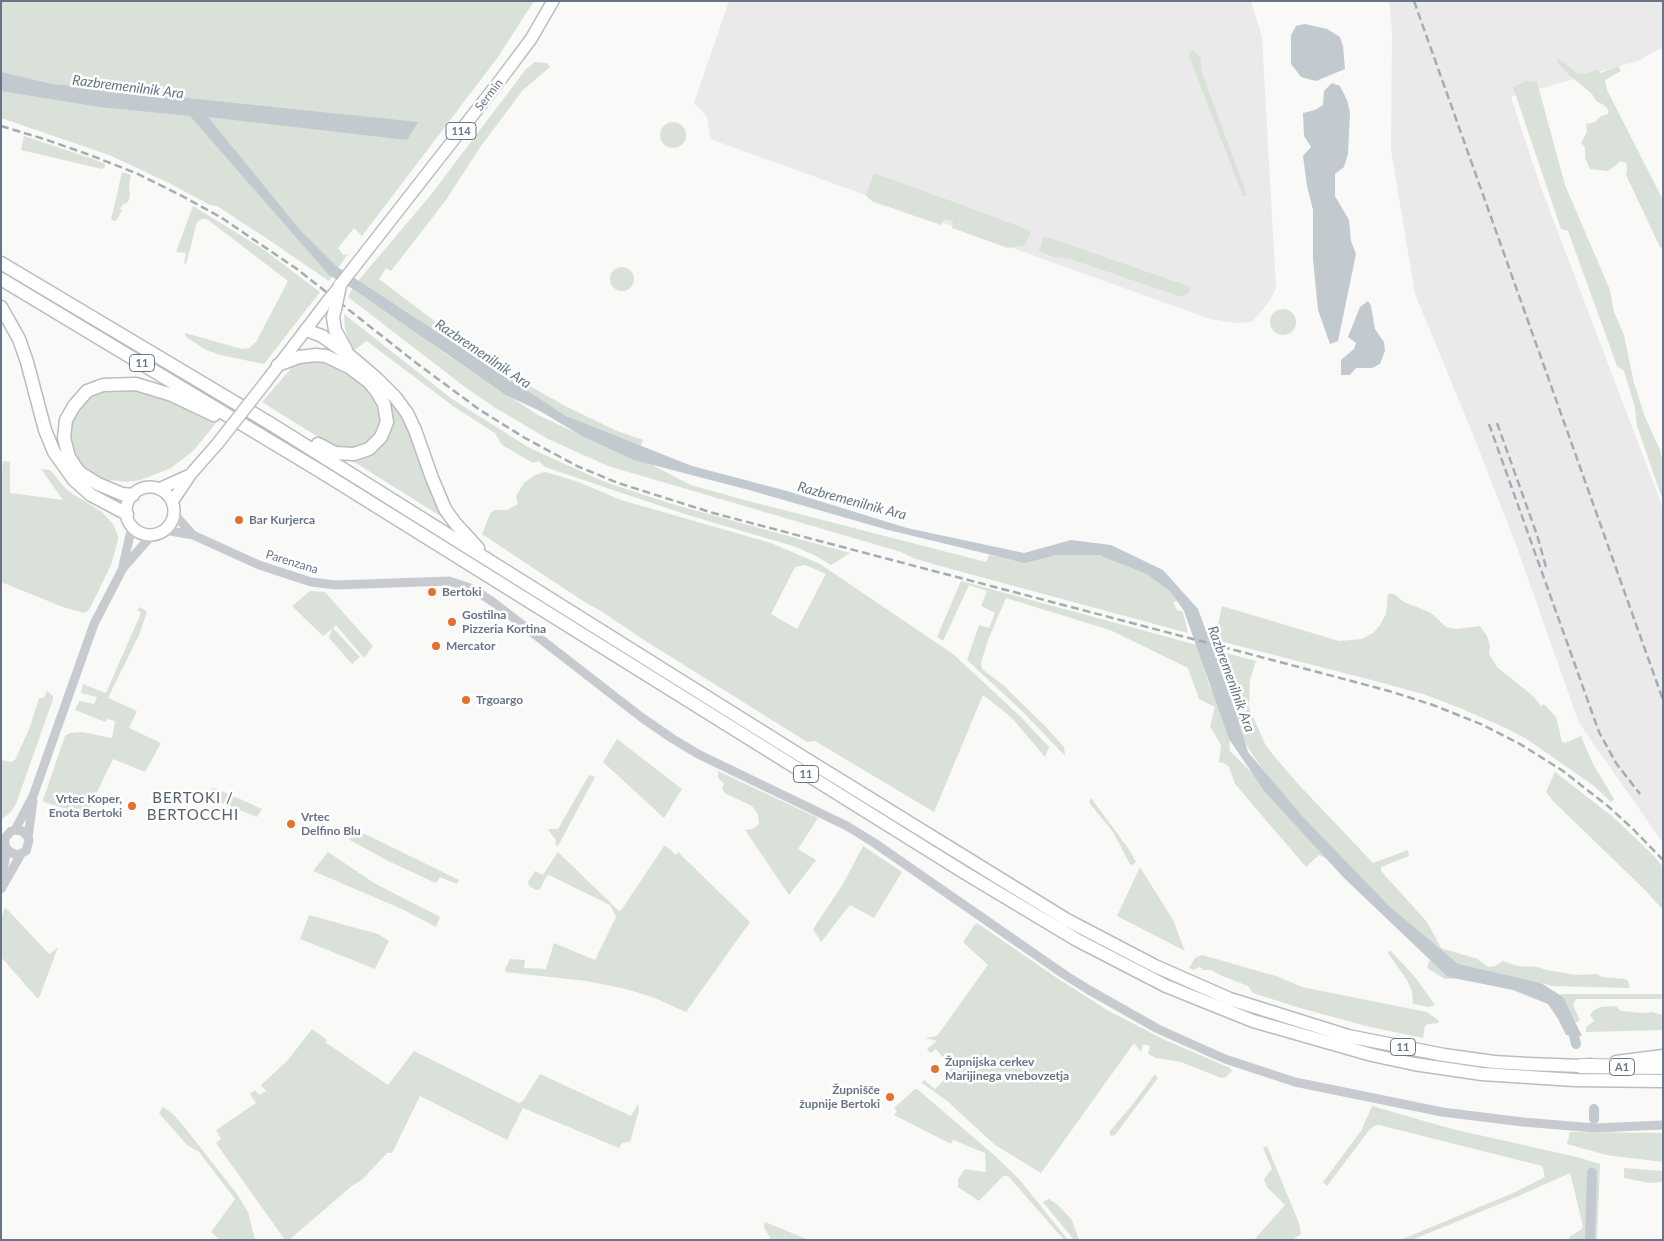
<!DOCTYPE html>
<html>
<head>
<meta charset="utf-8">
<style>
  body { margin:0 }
  #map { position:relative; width:1664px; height:1241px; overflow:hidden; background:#f9f9f7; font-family:Lato,sans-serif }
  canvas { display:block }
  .frame { position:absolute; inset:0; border:2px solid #687588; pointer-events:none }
</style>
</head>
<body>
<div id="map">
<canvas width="1664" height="1241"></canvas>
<div class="frame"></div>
</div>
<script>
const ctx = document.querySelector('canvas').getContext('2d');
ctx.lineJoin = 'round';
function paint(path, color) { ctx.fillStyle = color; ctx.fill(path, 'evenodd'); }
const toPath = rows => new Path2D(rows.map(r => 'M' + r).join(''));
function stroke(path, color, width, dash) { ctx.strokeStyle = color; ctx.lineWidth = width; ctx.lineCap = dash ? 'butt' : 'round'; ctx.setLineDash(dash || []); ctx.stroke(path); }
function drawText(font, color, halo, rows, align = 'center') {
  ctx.font = font + ' Lato,sans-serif'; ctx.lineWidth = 5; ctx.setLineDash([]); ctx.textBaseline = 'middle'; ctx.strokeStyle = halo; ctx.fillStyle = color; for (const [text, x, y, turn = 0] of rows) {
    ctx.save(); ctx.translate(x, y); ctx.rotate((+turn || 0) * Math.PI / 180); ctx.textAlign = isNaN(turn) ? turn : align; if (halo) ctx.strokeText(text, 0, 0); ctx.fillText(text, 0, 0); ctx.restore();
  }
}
paint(toPath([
  [729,1,1251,1,1262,37,1276,288,1269,302,1252,322,1235,323,1210,319,710,139,707,117,694,103],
  [1389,1,1663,1,1663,47,1638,61,1511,97,1540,185,1663,508,1663,843,1579,723,1516,545,1474,437,1415,294,1391,150,1392,32]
]), '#eaeaea');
paint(toPath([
  [1,1,534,1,498,57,362,236,354,228,338,248,343,255,348,254,329,281,269,240,217,206,210,205,169,183,109,155,1,118],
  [1193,50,1201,59,1201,70,1247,195,1243,196,1189,56,1190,52],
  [1558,58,1577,73,1585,74,1597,69,1601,73,1618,66,1621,71,1605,80,1607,90,1663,200,1663,248,1660,247,1626,175,1627,168,1626,163,1621,161,1608,171,1590,169,1585,158,1585,147,1581,143,1587,132,1586,124,1595,122,1601,116,1608,114,1608,110,1604,105,1596,101,1592,94,1568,74,1558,63],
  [535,62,547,63,550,67,523,90,481,146,446,200,391,271,386,268,379,279,470,348,528,385,565,406,615,430,643,440,639,450,585,428,438,335,413,316,357,282,430,196,526,69],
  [1526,81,1537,82,1565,185,1610,290,1614,312,1624,335,1634,383,1645,417,1660,450,1663,464,1663,501,1637,426,1635,408,1624,371,1617,366,1568,231,1561,229,1513,87],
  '660 135a13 13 0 1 1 26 0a13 13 0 1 1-26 0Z',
  [24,136,93,159,105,164,105,167,102,169,21,150],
  [122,172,131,175,129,186,130,195,129,200,126,204,124,203,120,209,122,210,120,214,116,221,111,220],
  [874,173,970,208,1031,231,1025,245,1008,248,952,228,953,221,944,219,941,225,874,202,869,199,866,195],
  [193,206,263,249,320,292,264,364,220,355,206,350,186,337,185,333,242,349,249,348,256,342,288,281,207,219,202,219,197,222,186,264,184,263,186,253,176,252],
  [1044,236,1191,287,1189,293,1182,297,1070,259,1054,257,1039,251],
  '610 279a12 12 0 1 1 24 0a12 12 0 1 1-24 0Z',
  [353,287,405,322,444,353,538,415,626,456,654,463,654,466,691,485,737,498,986,562,989,555,1021,561,1079,551,1121,560,1152,573,1170,588,1177,601,1173,602,1177,610,1183,612,1188,633,940,566,913,558,901,552,608,466,548,439,494,407,465,387,348,297],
  '1270 322a13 13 0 1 1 26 0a13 13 0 1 1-26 0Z',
  [344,314,452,399,528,447,547,456,605,482,672,504,850,553,831,565,816,556,796,547,688,515,616,491,545,467,539,461,533,463,502,445,495,433,453,406,368,342,366,341,355,350,349,341,345,329],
  [322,361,360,382,375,397,380,414,379,425,371,438,360,446,348,448,331,445,262,402,294,365],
  [124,389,160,395,217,422,193,451,171,468,141,480,126,482,111,480,109,484,80,467,72,453,69,439,73,414,89,397,99,391],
  [388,397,408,424,430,488,442,517,351,460,363,457,383,444,391,426],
  [3,461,10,462,10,493,63,500,41,469,50,470,68,491,102,512,113,524,118,536,118,540,111,565,89,610,84,613,63,607,1,582,1,487],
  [545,472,576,481,621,500,771,543,820,564,953,654,1021,717,1049,747,1045,757,1011,717,983,695,934,812,815,741,807,742,644,640,601,611,583,601,482,534,490,514,494,510,507,510,518,504,516,496,524,483,535,475],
  [805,565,826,574,797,629,771,614,795,567],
  [961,581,1197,645,1209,685,1228,720,1230,751,1262,783,1268,777,1238,733,1233,716,1234,705,1229,696,1228,685,1216,668,1211,649,1256,661,1250,680,1249,708,1265,744,1273,755,1300,786,1373,863,1408,850,1409,856,1381,867,1381,871,1427,922,1441,948,1478,959,1488,967,1495,966,1503,961,1517,966,1537,967,1547,970,1577,975,1597,974,1602,977,1625,979,1628,981,1630,988,1552,986,1534,981,1498,975,1445,979,1427,968,1430,959,1336,863,1319,855,1306,867,1235,784,1229,767,1226,764,1219,762,1221,745,1210,726,1215,707,1199,699,1188,668,1110,630,1006,598,988,640,981,663,982,669,1003,685,1044,725,1064,747,1065,756,1022,711,967,660,979,625,989,628,995,613,981,606,987,591,969,585,943,641,937,637],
  [310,591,325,592,373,646,364,658,336,625,333,628,360,657,352,664,329,638,332,629,323,636,292,606],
  [1388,594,1394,594,1404,602,1431,613,1446,627,1456,629,1480,626,1487,636,1490,646,1489,654,1497,667,1533,696,1541,706,1544,704,1556,717,1562,742,1565,743,1581,736,1593,764,1614,799,1611,802,1594,786,1528,740,1508,729,1460,708,1426,695,1383,683,1208,638,1206,632,1216,627,1218,625,1222,606,1339,641,1362,639,1373,633,1380,625,1386,614],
  [140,607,147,612,139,635,108,698,137,711,129,728,161,743,145,772,113,759,86,815,44,802,43,800,65,736,70,733,82,732,112,738,115,721,108,719,105,722,75,710,79,701,94,704,97,697,81,693,83,684,106,693,141,613,137,610],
  [47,691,53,696,53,699,16,804,11,812,1,820,1,760,11,762,15,760,30,727,39,698,44,698],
  [617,739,682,789,664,818,603,762],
  [718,771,818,818,798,849,816,860,789,895,745,830,752,829,759,824,758,814,752,806,726,794,722,789,724,783,718,778],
  [1555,772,1613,817,1652,854,1663,867,1663,910,1646,891,1553,801,1546,792],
  [589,775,595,777,558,846,555,845,556,840,548,830,549,829,558,829],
  [214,788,240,799,262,809,257,817,210,798,210,790],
  [1091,798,1128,848,1136,862,1131,866,1113,832,1091,805,1089,802],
  [363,833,459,880,457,884,440,877,436,883,388,861,348,839],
  [664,846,666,846,676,855,678,852,681,855,750,922,686,1012,652,997,626,989,586,981,506,972,505,969,510,959,525,960,524,968,546,969,554,943,595,960,616,917,610,905,549,875,546,877,540,889,536,890,529,886,528,882,535,871,543,875,558,852,619,911,622,909],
  [863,846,902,872,874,918,850,905,821,942,813,929,843,884],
  [328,852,374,883,440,917,436,927,404,910,313,871],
  [1140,867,1173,920,1185,951,1117,916],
  [5,907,48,953,50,954,58,947,39,998,37,998,1,957,1,919],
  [309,915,378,934,389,941,375,969,300,939],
  [977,923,1054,976,1107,1010,1163,1039,1230,1068,1232,1071,1226,1077,1221,1078,1181,1062,1156,1058,1148,1054,1150,1046,1143,1044,1141,1052,1134,1043,1041,1173,995,1145,946,1100,922,1083,924,1080,935,1089,949,1075,947,1073,951,1067,936,1049,930,1053,927,1049,937,1041,925,1038,937,1036,988,965,963,942,975,924],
  [1390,950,1415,977,1435,1005,1429,1007,1413,1004,1412,991,1407,980,1388,953],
  [1202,955,1279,977,1302,987,1427,1012,1439,1021,1438,1023,1428,1024,1425,1026,1423,1038,1370,1027,1300,1008,1253,993,1248,986,1222,976,1211,970,1202,970,1202,968,1199,967,1194,970,1189,968,1195,958],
  [1564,994,1663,994,1663,999,1576,999,1573,1005,1580,1020,1576,1023,1559,995],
  [1616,1006,1621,1011,1643,1013,1652,1012,1663,1015,1663,1030,1586,1032,1586,1027,1594,1021,1590,1015,1594,1010,1601,1007],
  [312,1029,327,1040,325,1042,388,1085,414,1051,519,1103,523,1101,540,1074,631,1116,638,1104,639,1110,630,1142,622,1143,619,1148,523,1108,507,1140,420,1096,392,1153,387,1153,362,1180,353,1185,289,1240,285,1240,216,1143,221,1139,216,1130,256,1103,250,1094,255,1090,259,1095,266,1091,261,1085,288,1060],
  [1155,1074,1158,1078,1115,1135,1111,1136,1109,1132,1133,1104],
  [915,1089,917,1089,993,1154,1019,1179,1068,1240,1064,1240,1008,1176,1003,1176,979,1201,958,1187,958,1179,965,1169,984,1172,986,1171,985,1153,953,1140,951,1144,894,1115,897,1111,894,1108],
  [1372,1106,1452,1129,1577,1157,1600,1164,1597,1240,1570,1240,1569,1237,1582,1229,1583,1226,1570,1173,1514,1198,1412,1240,1400,1240,1511,1194,1545,1177,1542,1166,1379,1125,1374,1126,1370,1129,1327,1186,1323,1182,1361,1131],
  [163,1107,173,1114,182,1124,237,1194,248,1212,255,1240,220,1240,211,1232,235,1199,199,1152,187,1145,159,1113],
  [1570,1132,1663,1133,1663,1162,1606,1155,1567,1144],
  [1267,1146,1299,1223,1301,1234,1292,1240,1254,1240,1285,1205,1267,1187,1264,1179,1272,1169,1263,1148],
  [1624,1168,1663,1171,1663,1182,1649,1183,1624,1178],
  [1049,1199,1058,1205,1072,1220,1079,1240,1074,1240,1043,1202],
  [765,1222,809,1240,771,1240,764,1227]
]), '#dae1d8');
paint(toPath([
  [1305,24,1327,29,1340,37,1343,46,1345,69,1316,81,1301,77,1291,64,1291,35,1296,26],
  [1,72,52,84,418,122,407,140,208,117,300,230,336,266,566,416,692,466,787,491,907,528,1024,553,1071,540,1111,545,1163,570,1198,609,1231,698,1248,752,1302,816,1390,907,1458,964,1541,983,1563,997,1582,1036,1566,1035,1558,1019,1548,1004,1513,990,1448,977,1344,878,1265,792,1229,739,1184,611,1171,592,1147,574,1099,555,1056,555,1025,563,888,530,749,490,634,460,582,436,540,411,506,395,353,289,329,275,190,116,100,107,1,91],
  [1332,83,1340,86,1347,100,1350,112,1348,154,1344,167,1335,174,1335,196,1349,220,1351,241,1356,254,1338,341,1330,344,1318,310,1313,259,1313,210,1307,186,1303,156,1311,147,1304,136,1303,113,1315,110,1323,105,1324,91],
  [1368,301,1371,306,1375,329,1384,342,1385,351,1380,364,1372,368,1356,368,1350,375,1341,375,1341,360,1354,349,1356,343,1348,337,1360,307]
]), '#c2cad0');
stroke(toPath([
  [1568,1024,1574,1035,1576,1044],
  [1594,1109,1594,1119],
  [1590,1240,1592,1173]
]), '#c2cad0', 10);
const primary = toPath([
  [340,285,501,79,531,39,553,1],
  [265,383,327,302],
  '126 511a24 24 0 1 1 48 0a24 24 0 1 1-48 0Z',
  [159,489,190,475],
  [172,502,190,475,218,443]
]);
const trunk = toPath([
  [1,263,271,424,798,754,1067,920,1155,966,1230,999,1348,1036,1444,1055,1494,1062,1528,1064,1581,1066,1591,1065],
  [1,279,320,471,965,873,1077,940,1166,986,1253,1021,1372,1055,1414,1064,1482,1074,1575,1080,1663,1081],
  [1,307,19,339,27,362,45,430,54,452,74,480,91,495,127,514],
  [335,309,333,317,335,330,346,350],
  [306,330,322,336,349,355,376,378,395,397,407,413,415,430,432,478,445,509,455,523,478,548],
  [278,365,299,357,316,355,326,356,349,367,369,382,377,392,384,404,387,422,381,437,369,449,354,454,335,453,318,444],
  [133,495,122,494,98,484,79,472,69,457,64,438,66,420,74,406,87,391,103,385,136,384,172,395,214,415],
  [1616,1062,1663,1056]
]);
const motorway = toPath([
  [1581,1066,1663,1067]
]);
stroke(primary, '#babdc2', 14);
stroke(trunk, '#babcc0', 15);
stroke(motorway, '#babcc0', 16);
stroke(toPath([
  [174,514,193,535],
  [165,530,193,535,259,565,311,582,336,585,449,581,473,589,493,602,641,717,673,739,698,754,847,826,873,842,1065,975,1089,990,1158,1029,1225,1059,1295,1082,1442,1112,1523,1122,1595,1128,1663,1125],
  [123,566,132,526],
  [15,830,33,796,94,624,123,568,152,535],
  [28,837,33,801],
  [1,843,10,852,17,855,26,851,29,840,28,837,22,831,15,830,11,831,5,838,5,846],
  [1,881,7,849],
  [1,889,21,854]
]), '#c7cace', 9);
stroke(primary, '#fff', 11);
stroke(trunk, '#fff', 12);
stroke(motorway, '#fff', 14);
stroke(toPath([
  [1414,1,1663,700],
  [1,126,44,139,90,155,138,174,184,197,222,218,297,269,415,362,480,410,525,438,577,466,618,483,713,513,1227,648,1389,691,1433,705,1483,725,1520,744,1563,771,1609,807,1634,830,1663,860],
  [1497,423,1537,535,1546,567],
  [1489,424,1599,732,1616,763,1640,794]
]), '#a7acb3', 2.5, [8, 4]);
const primaryBridge = toPath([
  [327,302,340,286],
  [218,443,265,383]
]);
const trunkBridge = toPath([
  [335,309,340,285]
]);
stroke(primaryBridge, '#babdc2', 14, []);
stroke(trunkBridge, '#babcc0', 15, []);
stroke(primaryBridge, '#fff', 11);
stroke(trunkBridge, '#fff', 12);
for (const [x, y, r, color] of [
  [239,520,5,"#e5722c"],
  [432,592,5,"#e5722c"],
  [452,622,5,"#e5722c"],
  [436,646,5,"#e5722c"],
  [466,700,5,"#e5722c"],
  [132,806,5,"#e5722c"],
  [291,824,5,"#e5722c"],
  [935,1069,5,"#e5722c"],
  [890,1097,5,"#e5722c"]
]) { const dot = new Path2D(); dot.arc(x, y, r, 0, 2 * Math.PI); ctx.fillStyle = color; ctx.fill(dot); stroke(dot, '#fff', 2); }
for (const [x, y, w] of [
  [461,131,30],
  [142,363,25],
  [806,774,25],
  [1403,1047,25],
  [1622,1067,25]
]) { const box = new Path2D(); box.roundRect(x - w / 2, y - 8.5, w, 17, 4); ctx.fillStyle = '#fff'; ctx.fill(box); stroke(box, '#687588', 1); }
drawText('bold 11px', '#687588', null, [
  ["114",461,131],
  ["11",142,363],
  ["11",806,774],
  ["11",1403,1047],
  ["A1",1622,1067]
]);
drawText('12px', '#687588', '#fff', [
  ["Sermin",489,95,-52],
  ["Parenzana",292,562,17]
]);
drawText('bold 12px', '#687588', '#fff', [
  ["Bar Kurjerca",249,520],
  ["Bertoki",442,592],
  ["Gostilna",462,615],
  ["Pizzeria Kortina",462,629],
  ["Mercator",446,646],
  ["Trgoargo",476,700],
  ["Vrtec Koper,",122,799,"right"],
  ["Enota Bertoki",122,813,"right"],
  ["Vrtec",301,817],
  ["Delfino Blu",301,831],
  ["Župnijska cerkev",945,1062],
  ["Marijinega vnebovzetja",945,1076],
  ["Župnišče",880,1090,"right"],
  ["župnije Bertoki",880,1104,"right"]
], 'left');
drawText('italic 14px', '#647783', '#fff', [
  ["Razbremenilnik Ara",128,87,7],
  ["Razbremenilnik Ara",483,354,34],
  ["Razbremenilnik Ara",852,501,15],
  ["Razbremenilnik Ara",1231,679,70]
]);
ctx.letterSpacing = '1px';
drawText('15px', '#56606d', '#fff', [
  ["BERTOKI /",193,798],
  ["BERTOCCHI",193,815]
]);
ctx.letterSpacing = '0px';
</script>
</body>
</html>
